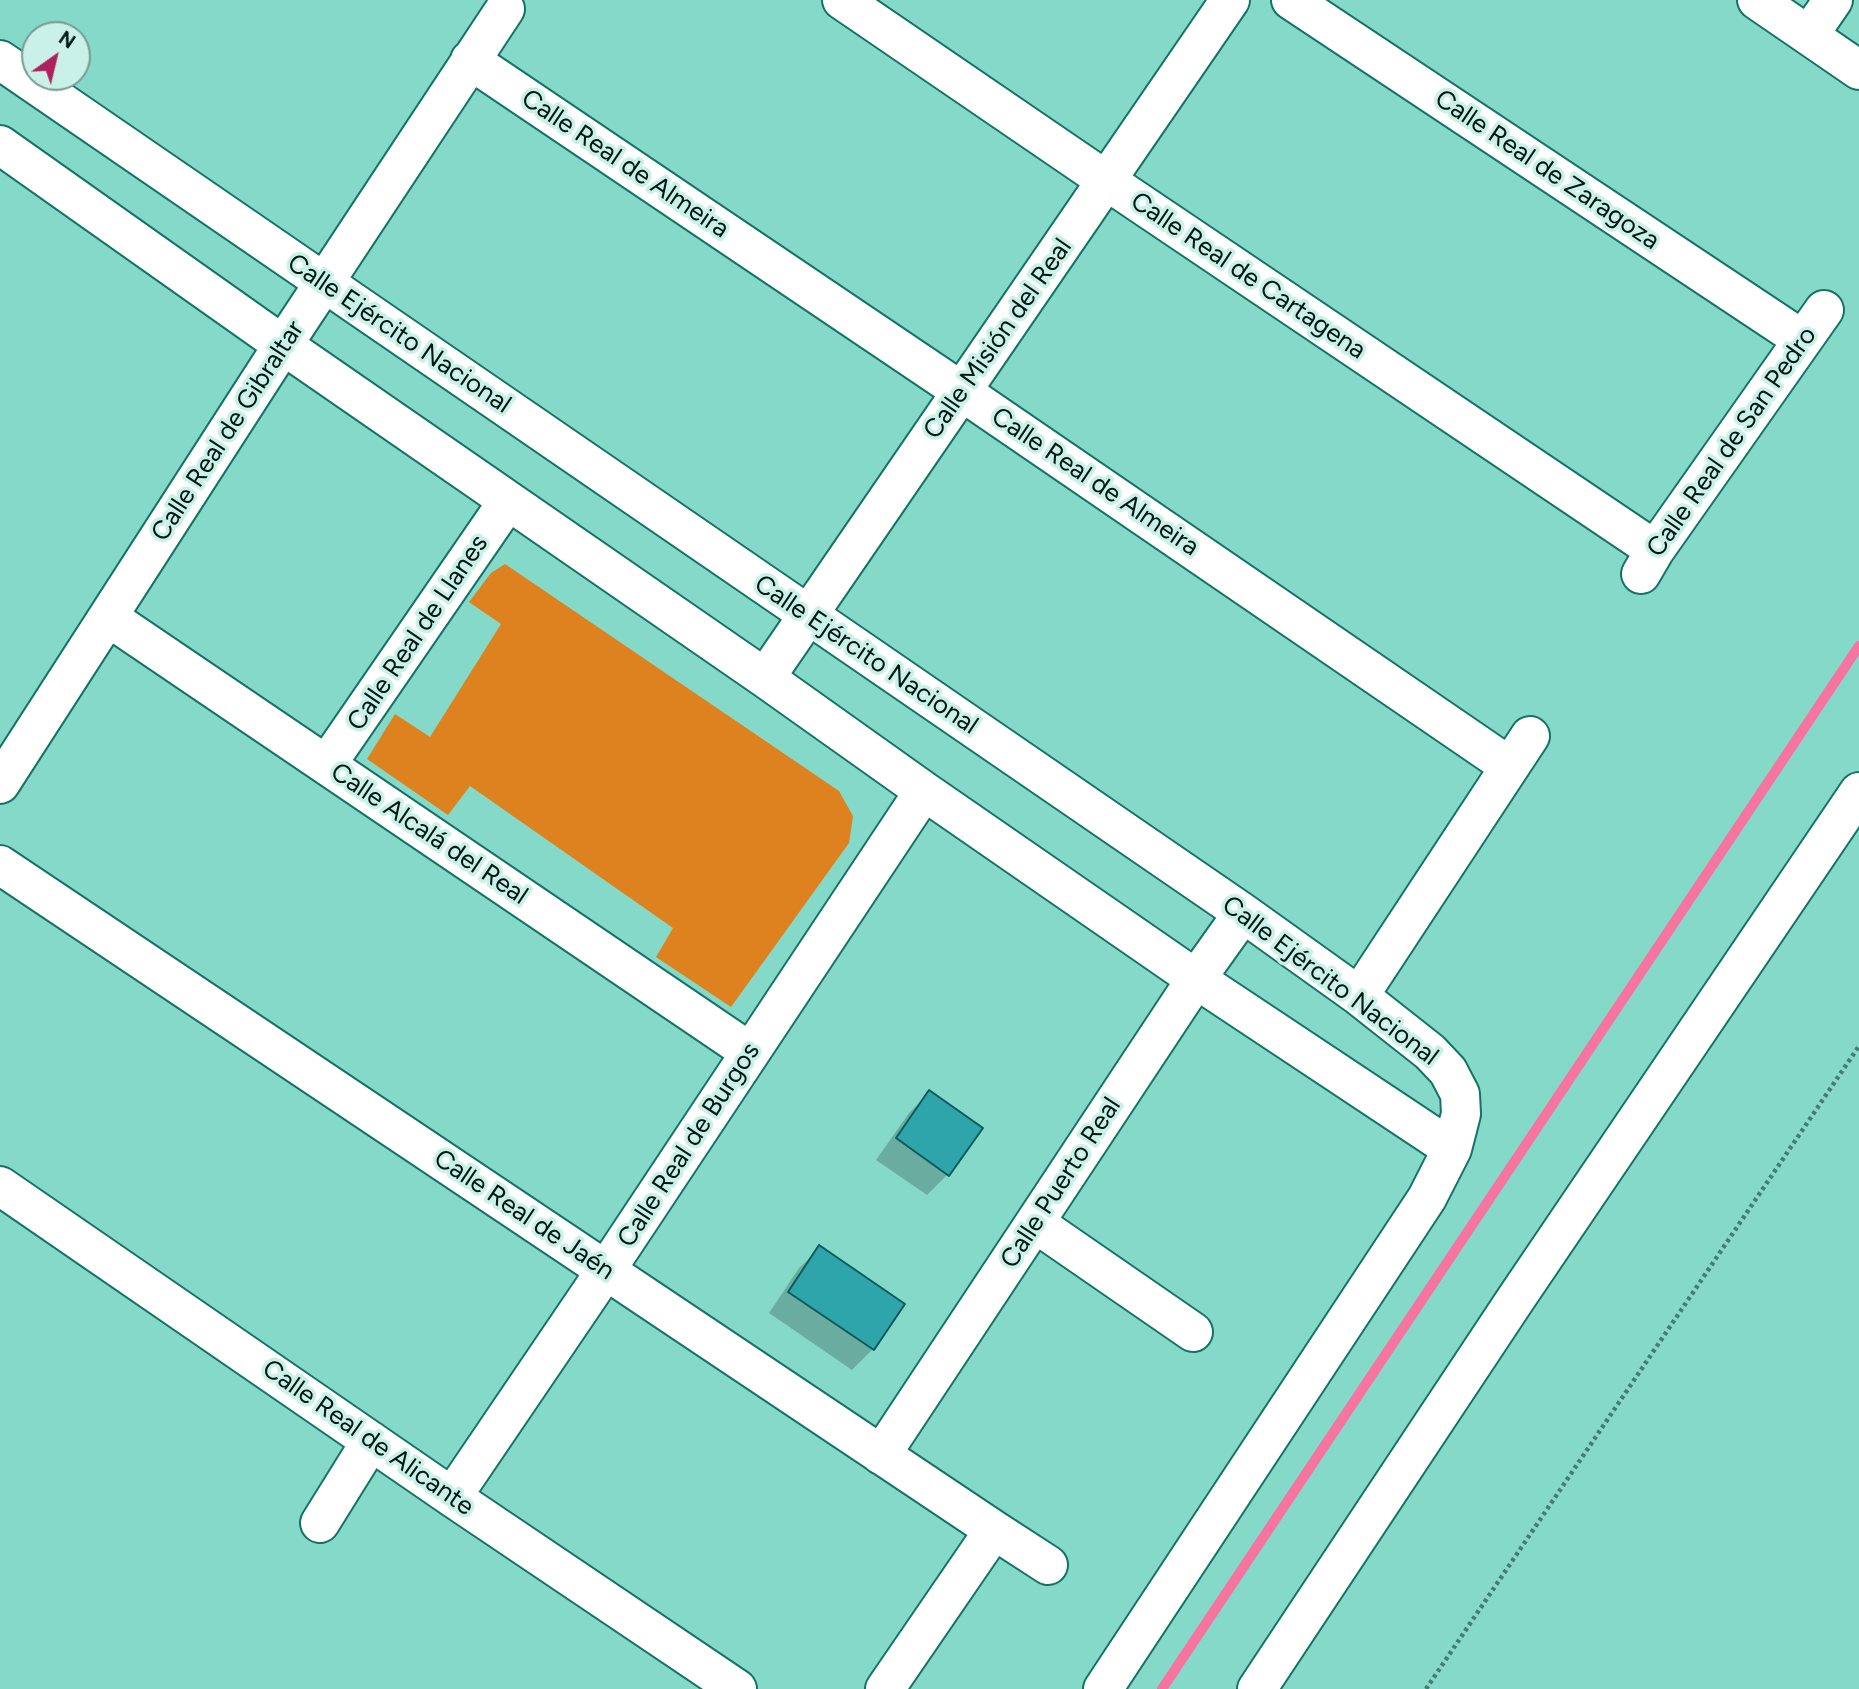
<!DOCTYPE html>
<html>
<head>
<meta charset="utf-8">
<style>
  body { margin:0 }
  #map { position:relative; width:1859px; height:1689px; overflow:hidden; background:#85d9c9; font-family:Figtree,sans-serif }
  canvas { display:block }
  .north { position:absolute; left:21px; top:21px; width:70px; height:70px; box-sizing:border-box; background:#c9f1e8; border:2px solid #799a93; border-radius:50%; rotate:34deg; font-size:19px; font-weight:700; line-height:28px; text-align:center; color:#001713 }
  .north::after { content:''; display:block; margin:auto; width:24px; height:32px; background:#ae215d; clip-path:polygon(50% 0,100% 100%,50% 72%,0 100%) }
</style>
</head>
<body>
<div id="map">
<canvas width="1859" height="1689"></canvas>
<div class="north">N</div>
</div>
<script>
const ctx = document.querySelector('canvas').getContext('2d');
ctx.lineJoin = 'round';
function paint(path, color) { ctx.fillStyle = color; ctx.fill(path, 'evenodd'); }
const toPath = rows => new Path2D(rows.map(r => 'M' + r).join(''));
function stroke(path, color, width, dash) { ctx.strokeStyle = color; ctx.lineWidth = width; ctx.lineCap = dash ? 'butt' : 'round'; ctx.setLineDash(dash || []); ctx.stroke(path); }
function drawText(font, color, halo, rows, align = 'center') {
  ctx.font = font + ' Figtree,sans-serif'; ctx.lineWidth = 7; ctx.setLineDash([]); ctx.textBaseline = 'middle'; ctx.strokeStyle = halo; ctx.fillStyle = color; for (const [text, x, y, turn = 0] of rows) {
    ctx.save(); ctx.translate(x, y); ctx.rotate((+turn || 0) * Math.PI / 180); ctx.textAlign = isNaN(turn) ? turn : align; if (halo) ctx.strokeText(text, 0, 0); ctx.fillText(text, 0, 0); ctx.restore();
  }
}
paint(toPath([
  [505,564,839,791,853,816,849,843,731,1007,656,957,673,928,470,786,448,815,367,759,395,714,430,737,501,624,469,602,491,573]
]), '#dd821f');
paint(toPath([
  [930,1092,948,1174,927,1195,876,1160,909,1113],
  [820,1248,873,1349,852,1370,769,1313,799,1268]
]), '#0003');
stroke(toPath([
  [1162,1689,1859,646]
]), '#f773a0', 10);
const building = toPath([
  [929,1090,983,1128,949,1176,896,1138,929,1090],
  [819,1245,905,1304,874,1350,788,1292,819,1245]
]);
paint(building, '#2ea4ab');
stroke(building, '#0d595d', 2);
const minor = toPath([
  [842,0,1107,181,1655,550],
  [1291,0,1803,340],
  [1757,0,1859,70],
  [1809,35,1833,0],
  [0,60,1243,913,1359,996,1430,1052,1448,1071,1460,1094,1461,1114,1452,1149,1427,1198,1103,1689],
  [470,60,961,391,1509,766],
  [0,145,283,345,765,678,924,791,1196,979,1452,1149],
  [1641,574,1655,550,1824,310],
  [108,617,750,1052],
  [765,678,1230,0],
  [327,764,508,501],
  [0,784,283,345,505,9],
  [0,865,994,1530,1048,1565],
  [1359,996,1530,736],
  [0,1186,452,1497,737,1689],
  [1035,1223,1193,1332],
  [881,1455,1196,979,1243,913],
  [452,1497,606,1270,924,791],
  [320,1523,371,1441],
  [885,1689,994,1530],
  [1257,1689,1515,1300,1859,792]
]);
stroke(minor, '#147366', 42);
stroke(toPath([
  [1426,1689,1859,1046]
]), '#467c72', 4.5, [3.5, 3.5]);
stroke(minor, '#fff', 38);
drawText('26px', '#001713', '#c9f1e8', [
  ["Calle Real de Almeira",625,164,34],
  ["Calle Real de Zaragoza",1547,170,34],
  ["Calle Real de Cartagena",1248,276,34],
  ["Calle Ejército Nacional",399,334,34],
  ["Calle Misión del Real",998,339,-55],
  ["Calle Real de Gibraltar",228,431,-57],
  ["Calle Real de San Pedro",1732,442,-55],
  ["Calle Real de Almeira",1095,482,34],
  ["Calle Real de Llanes",418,633,-56],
  ["Calle Ejército Nacional",866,655,34],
  ["Calle Alcalá del Real",429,834,34],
  ["Calle Ejército Nacional",1330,981,37],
  ["Calle Real de Burgos",689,1145,-57],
  ["Calle Puerto Real",1061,1183,-57],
  ["Calle Real de Jaén",524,1215,34],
  ["Calle Real de Alicante",368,1438,35]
]);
</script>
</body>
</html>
